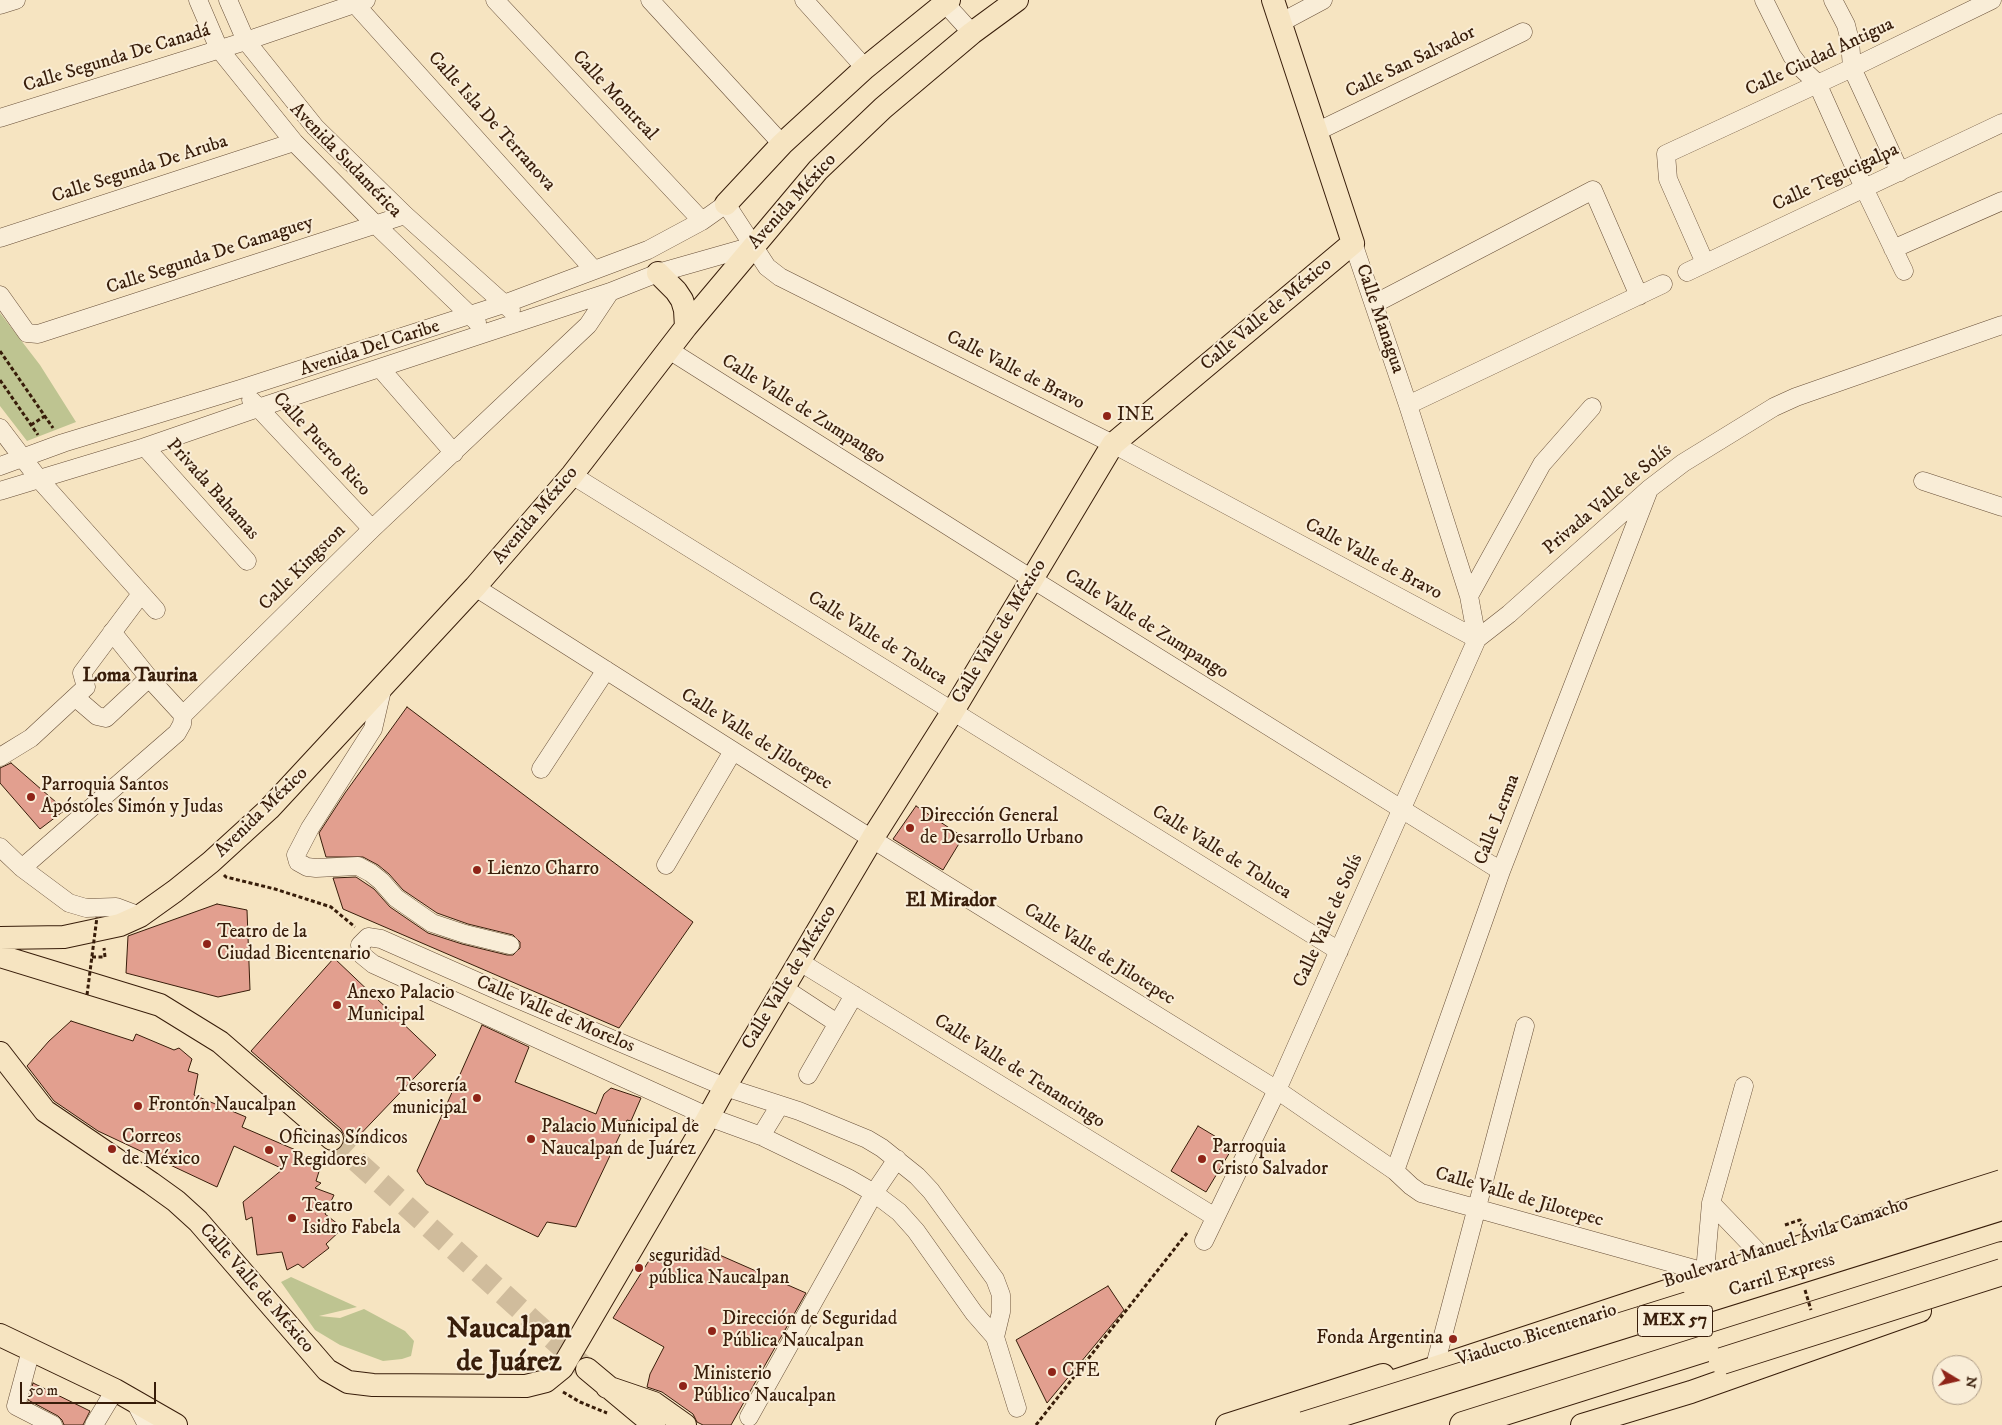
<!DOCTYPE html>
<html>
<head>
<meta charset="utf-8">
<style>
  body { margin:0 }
  #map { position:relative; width:2002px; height:1425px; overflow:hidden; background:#f6e4c1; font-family:"IM FELL DW Pica",serif }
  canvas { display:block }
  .north { position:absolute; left:1932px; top:1355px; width:50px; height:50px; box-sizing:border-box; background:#f9edd7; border:1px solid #ac9a85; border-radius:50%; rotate:99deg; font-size:14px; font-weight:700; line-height:20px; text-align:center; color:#381d0a }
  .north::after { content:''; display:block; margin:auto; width:18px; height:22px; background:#8f2418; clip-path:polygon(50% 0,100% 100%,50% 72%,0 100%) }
  .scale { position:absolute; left:20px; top:1382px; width:136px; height:22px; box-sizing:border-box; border:2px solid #381d0a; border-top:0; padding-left:6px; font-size:15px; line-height:18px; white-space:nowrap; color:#381d0a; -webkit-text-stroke:4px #f9edd7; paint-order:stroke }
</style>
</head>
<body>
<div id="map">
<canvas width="2002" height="1425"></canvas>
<div class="north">N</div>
<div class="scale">50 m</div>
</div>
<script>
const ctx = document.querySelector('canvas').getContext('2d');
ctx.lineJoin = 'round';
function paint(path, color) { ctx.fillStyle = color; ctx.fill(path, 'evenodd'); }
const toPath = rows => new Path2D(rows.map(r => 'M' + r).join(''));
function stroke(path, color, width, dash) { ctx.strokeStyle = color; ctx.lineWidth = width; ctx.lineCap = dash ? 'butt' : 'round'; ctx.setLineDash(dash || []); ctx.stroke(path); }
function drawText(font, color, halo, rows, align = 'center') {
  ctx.font = font + ' "IM FELL DW Pica",serif'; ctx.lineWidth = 4; ctx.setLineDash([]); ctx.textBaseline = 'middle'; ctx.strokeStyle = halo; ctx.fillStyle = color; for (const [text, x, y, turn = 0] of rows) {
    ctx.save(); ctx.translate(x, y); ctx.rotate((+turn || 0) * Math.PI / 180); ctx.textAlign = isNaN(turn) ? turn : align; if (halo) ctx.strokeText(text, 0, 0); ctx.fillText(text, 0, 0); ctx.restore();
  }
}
paint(toPath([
  [0,313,40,365,76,422,27,441,0,406],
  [291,1277,357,1307,319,1316,340,1318,364,1309,405,1331,414,1341,411,1356,402,1359,383,1361,340,1345,315,1330,281,1282]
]), '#bec491');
const building = toPath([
  [407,707,693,922,619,1028,343,909,333,878,356,877,374,889,390,907,428,933,462,944,507,955,513,955,520,948,520,942,513,935,468,924,437,913,403,890,389,874,378,865,363,857,326,857,319,833,345,793,407,707],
  [11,763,65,810,40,829,0,783,0,768,11,763],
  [916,806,963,837,943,870,893,839,916,806],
  [217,904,247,910,250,990,218,997,126,973,128,936,217,904],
  [334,958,436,1055,352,1143,345,1137,341,1129,251,1051,334,958],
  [71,1021,133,1041,136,1034,174,1050,179,1048,192,1059,188,1071,198,1074,194,1095,246,1117,242,1127,298,1151,296,1153,321,1165,316,1181,321,1183,315,1188,334,1195,325,1214,343,1228,326,1244,329,1248,303,1268,298,1264,287,1270,282,1252,257,1255,252,1217,246,1220,243,1202,283,1169,234,1146,217,1187,98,1131,54,1101,27,1066,49,1041,71,1021],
  [482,1025,529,1047,515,1082,596,1114,604,1094,611,1088,641,1098,631,1121,627,1120,576,1227,547,1222,538,1237,426,1184,417,1171,482,1025],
  [1198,1126,1233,1147,1206,1192,1171,1171,1198,1126],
  [699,1246,806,1293,731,1425,703,1425,697,1422,693,1414,662,1392,647,1387,650,1374,664,1347,613,1318,650,1259,662,1263,667,1253,679,1260,682,1255,690,1261,699,1246],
  [1108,1286,1124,1310,1047,1403,1016,1340,1108,1286],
  [33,1383,90,1411,83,1425,64,1425,62,1420,58,1416,28,1400,33,1383]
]);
paint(building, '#e29f8f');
stroke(building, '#381d0a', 1);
stroke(toPath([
  [332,1139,584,1367]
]), '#d0bc9c', 22, [22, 11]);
const minor = toPath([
  [198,0,219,49,294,142,376,225,477,322],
  [228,0,246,41,315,127,405,215,511,310],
  [495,0,702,221],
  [650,0,782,144],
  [804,0,865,68],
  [942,0,972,33],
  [1764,0,1792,56,1802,69,1817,83,1864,188,1904,271],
  [1833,0,1846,25,1850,41,1852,68,1900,172],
  [355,4,594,270],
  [0,5,16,0],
  [1280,23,1323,0],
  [0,118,246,41,366,0],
  [1316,132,1523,32],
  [0,238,294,142],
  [1353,243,1408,405,1469,596,1477,639],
  [1893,249,2002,201],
  [1705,263,1668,179,1666,154,1852,68,1992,0],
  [1687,272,2002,123],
  [0,295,27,333,38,334,405,215],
  [1374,304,1593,190,1639,296],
  [669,350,1032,579,1501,871],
  [380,368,454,453],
  [251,400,372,529],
  [1408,405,1663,284],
  [0,428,38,478,156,610],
  [145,447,247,561],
  [0,466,63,443,240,389,504,304,648,250,702,221,726,204,767,267,780,277,1113,444,1477,639],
  [572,475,1339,951],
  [1923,481,2002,507],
  [0,491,145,447,258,408,610,292,658,273,753,246],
  [475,587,872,839,1277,1090,1395,1171,1411,1186,1421,1193,1705,1272,1711,1203,1744,1086],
  [1469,596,1542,464,1592,407],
  [112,632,149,678,183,715],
  [382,690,373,729,310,828,296,855,298,862,307,867,316,868,358,866,371,873,381,881,396,898,432,923,465,934,510,945],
  [76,698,97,716,106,718,149,678],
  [0,757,31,738,86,687,82,673,141,594],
  [541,769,606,670],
  [0,847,22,868,69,903,86,908,116,907,140,916],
  [666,865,733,751],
  [22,868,177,733,182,724,183,715,372,529,588,325,610,292],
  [800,962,1215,1217],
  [785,989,837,1023],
  [808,1075,854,995],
  [761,1136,780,1105],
  [1395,1171,1501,871,1648,492],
  [1711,1203,1760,1254],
  [1204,1241,1277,1090,1477,639,1509,614,1649,489,1683,463,1774,407,1796,397,2002,325],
  [995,1337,1001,1312,1001,1295,995,1279,931,1191,917,1176,882,1148,867,1139,799,1111,725,1087,508,995,381,939,368,937,360,945,362,955,373,964,709,1117,761,1136,848,1178,874,1193,899,1212,916,1231,974,1313,995,1337,1017,1408],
  [31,1350,16,1406,53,1425],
  [1437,1358,1525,1026],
  [134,1400,147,1425],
  [749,1417,874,1193,897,1159],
  [94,1425,115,1390]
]);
const major = toPath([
  [726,204,782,144,865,68,949,0],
  [658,273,676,291,682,300,685,310,686,327],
  [0,938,64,937,120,925,140,916,175,891,211,862,269,809,475,587,572,475,686,327,818,170,883,108,972,33,1017,0],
  [0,956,160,1005,220,1042,332,1139],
  [0,1053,45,1111,151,1183,176,1201,198,1221,327,1370,348,1382,373,1385,526,1386,546,1381,562,1368,703,1127,725,1087,872,839,953,711,1113,444,1353,243,1273,0],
  [0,1335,115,1390,176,1425],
  [587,1369,654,1425],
  [607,1387,654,1403,685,1425],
  [1227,1425,1383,1375],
  [1582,1425,1691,1392,1920,1311]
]);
const highway = toPath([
  [1364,1393,1694,1284],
  [1273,1425,1328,1406],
  [1463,1425,2002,1255]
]);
stroke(minor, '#684f38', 19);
stroke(major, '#381d0a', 24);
stroke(highway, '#381d0a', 28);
stroke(toPath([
  [0,351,53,428],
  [0,380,38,435],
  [31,425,45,416],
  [224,875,226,877,275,889,331,907,355,927],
  [92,957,105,957,104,948],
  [1785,1225,1800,1220,1802,1226],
  [563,1392,580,1402,607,1413],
  [1036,1425,1187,1233]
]), '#381d0a', 3, [4, 2.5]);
stroke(minor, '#f9edd7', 18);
stroke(major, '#f6e4c1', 22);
stroke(highway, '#f6e4c1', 26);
const highwayBridge = toPath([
  [1694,1284,1904,1214,2002,1183],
  [1722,1361,2002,1272],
  [1304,1425,2002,1207]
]);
stroke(highwayBridge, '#381d0a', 28, []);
stroke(toPath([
  [87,995,97,917],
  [1805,1290,1811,1310]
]), '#381d0a', 3, [4, 2.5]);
stroke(highwayBridge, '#f6e4c1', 26);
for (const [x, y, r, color] of [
  [1107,416,5,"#8f2418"],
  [31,797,5,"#8f2418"],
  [910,828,5,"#8f2418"],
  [477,870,5,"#8f2418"],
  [207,944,5,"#8f2418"],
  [337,1005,5,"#8f2418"],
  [477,1098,5,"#8f2418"],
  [138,1106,5,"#8f2418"],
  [531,1139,5,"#8f2418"],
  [112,1149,5,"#8f2418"],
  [269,1150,5,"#8f2418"],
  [1202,1159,5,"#8f2418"],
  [292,1218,5,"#8f2418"],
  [639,1268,5,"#8f2418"],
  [712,1331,5,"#8f2418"],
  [1453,1339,5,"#8f2418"],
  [1052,1372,5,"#8f2418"],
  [683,1386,5,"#8f2418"]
]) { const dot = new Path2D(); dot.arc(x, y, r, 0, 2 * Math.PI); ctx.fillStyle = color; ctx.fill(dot); stroke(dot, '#f9edd7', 2); }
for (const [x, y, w] of [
  [1675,1321,75]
]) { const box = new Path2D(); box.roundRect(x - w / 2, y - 15.5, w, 31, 4); ctx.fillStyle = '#f9edd7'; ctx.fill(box); stroke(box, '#381d0a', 1); }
drawText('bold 18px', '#381d0a', null, [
  ["MEX 57",1675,1321]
]);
drawText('19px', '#381d0a', '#f9edd7', [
  ["Calle Ciudad Antigua",1820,58,-25],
  ["Calle Segunda De Canadá",117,59,-17],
  ["Calle San Salvador",1411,63,-26],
  ["Calle Montreal",614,96,47],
  ["Calle Isla De Terranova",491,122,48],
  ["Avenida Sudamérica",345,161,46],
  ["Calle Segunda De Aruba",140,170,-18],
  ["Calle Tegucigalpa",1836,178,-25],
  ["Avenida México",793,202,-48],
  ["Calle Segunda De Camaguey",210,256,-18],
  ["Calle Valle de México",1267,315,-40],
  ["Calle Managua",1379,319,71],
  ["Avenida Del Caribe",370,349,-18],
  ["Calle Valle de Bravo",1015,371,27],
  ["Calle Valle de Zumpango",803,410,32],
  ["Calle Puerto Rico",321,445,47],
  ["Privada Bahamas",212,490,48],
  ["Privada Valle de Solís",1608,500,-40],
  ["Avenida México",536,516,-50],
  ["Calle Valle de Bravo",1373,560,28],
  ["Calle Kingston",303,568,-45],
  ["Calle Valle de Zumpango",1146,625,32],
  ["Calle Valle de México",1000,632,-59],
  ["Calle Valle de Toluca",877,639,32],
  ["Calle Valle de Jilotepec",756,740,32],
  ["Avenida México",262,813,-44],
  ["Calle Lerma",1498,820,-69],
  ["Calle Valle de Toluca",1221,853,32],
  ["Calle Valle de Solís",1329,921,-66],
  ["Calle Valle de Jilotepec",1099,955,32],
  ["Calle Valle de México",790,978,-59],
  ["Calle Valle de Morelos",555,1015,23],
  ["Calle Valle de Tenancingo",1019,1072,32],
  ["Calle Valle de Jilotepec",1519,1198,16],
  ["Boulevard Manuel Ávila Camacho",1786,1244,-18],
  ["Carril Express",1782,1276,-17],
  ["Calle Valle de México",256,1289,49],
  ["Viaducto Bicentenario",1537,1336,-18]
]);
drawText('19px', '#381d0a', '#f9edd7', [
  ["INE",1117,416],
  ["Parroquia Santos",41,786],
  ["Apóstoles Simón y Judas",41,808],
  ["Dirección General",920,817],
  ["de Desarrollo Urbano",920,839],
  ["Lienzo Charro",487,870],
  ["Teatro de la",217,933],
  ["Ciudad Bicentenario",217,955],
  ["Anexo Palacio",347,994],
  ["Municipal",347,1016],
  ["Tesorería",467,1087,"right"],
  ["municipal",467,1109,"right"],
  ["Frontón Naucalpan",148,1106],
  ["Palacio Municipal de",541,1128],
  ["Naucalpan de Juárez",541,1150],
  ["Correos",122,1138],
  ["de México",122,1160],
  ["Oficinas Síndicos",279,1139],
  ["y Regidores",279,1161],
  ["Parroquia",1212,1148],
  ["Cristo Salvador",1212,1170],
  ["Teatro",302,1207],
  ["Isidro Fabela",302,1229],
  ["seguridad",649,1257],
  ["pública Naucalpan",649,1279],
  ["Dirección de Seguridad",722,1320],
  ["Pública Naucalpan",722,1342],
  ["Fonda Argentina",1443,1339,"right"],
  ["CFE",1062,1372],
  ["Ministerio",693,1375],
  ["Público Naucalpan",693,1397]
], 'left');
drawText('bold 20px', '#381d0a', '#f9edd7', [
  ["Loma Taurina",140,677],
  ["El Mirador",951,902]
]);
drawText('bold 29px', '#381d0a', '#f9edd7', [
  ["Naucalpan",509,1331],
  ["de Juárez",509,1364]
]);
</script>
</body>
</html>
